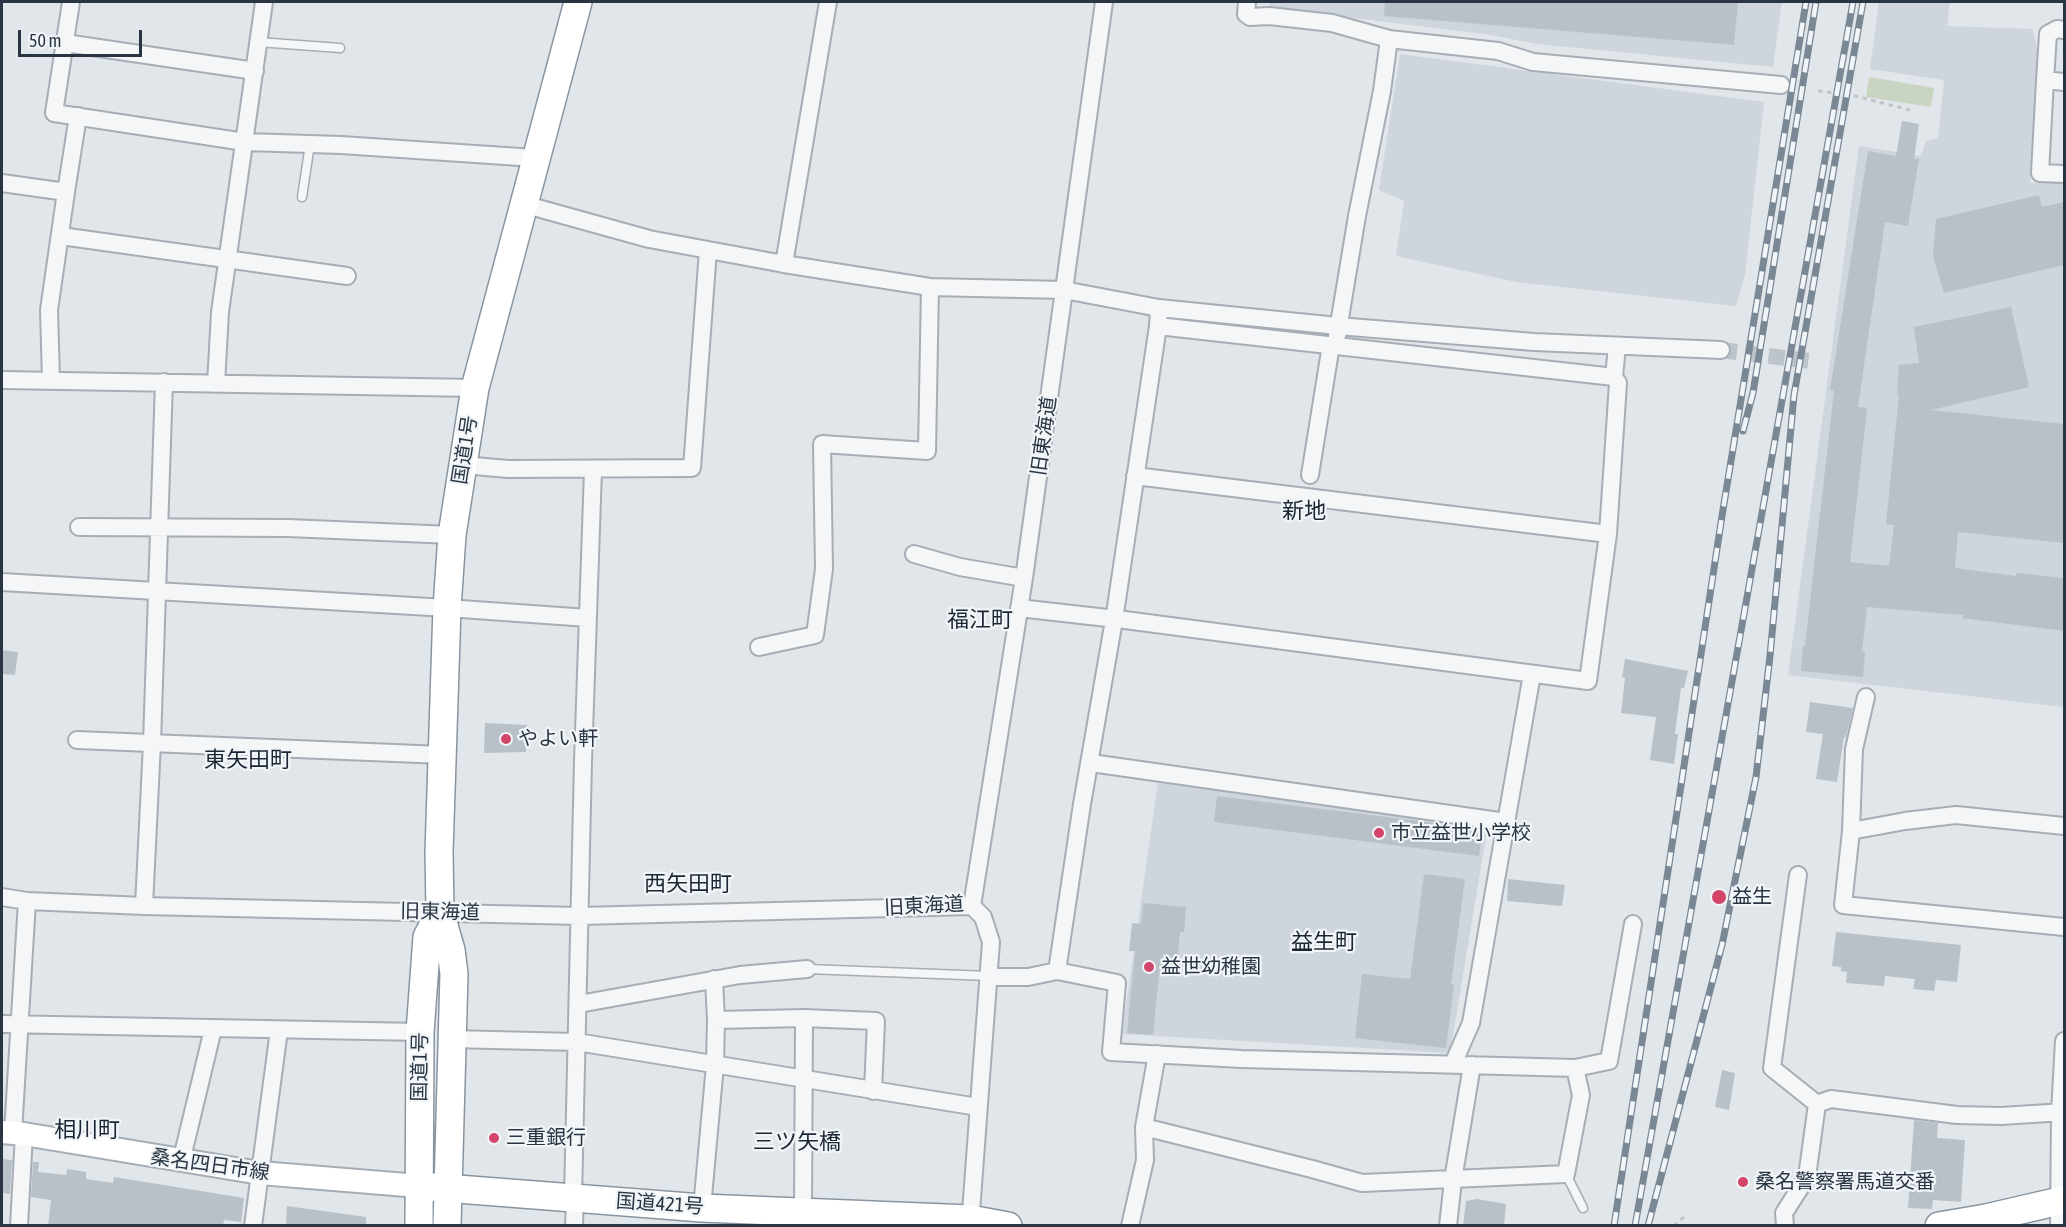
<!DOCTYPE html>
<html>
<head>
<meta charset="utf-8">
<style>
  body { margin:0 }
  #map { position:relative; width:2066px; height:1227px; overflow:hidden; background:#e1e6ea; font-family:"Asap Condensed",sans-serif }
  canvas { display:block }
  .frame { position:absolute; inset:0; border:3px solid #293543; pointer-events:none }
  .scale { position:absolute; left:18px; top:30px; width:124px; height:27px; box-sizing:border-box; border:3px solid #293543; border-top:0; padding-left:8px; font-size:18px; line-height:21px; white-space:nowrap; color:#293543; -webkit-text-stroke:4px #f1f5f8; paint-order:stroke }
</style>
</head>
<body>
<div id="map">
<canvas width="2066" height="1227"></canvas>
<div class="frame"></div>
<div class="scale">50 m</div>
</div>
<script>
const ctx = document.querySelector('canvas').getContext('2d');
ctx.lineJoin = 'round';
function paint(path, color) { ctx.fillStyle = color; ctx.fill(path, 'evenodd'); }
const toPath = rows => new Path2D(rows.map(r => 'M' + r).join(''));
function stroke(path, color, width, dash) { ctx.strokeStyle = color; ctx.lineWidth = width; ctx.lineCap = dash ? 'butt' : 'round'; ctx.setLineDash(dash || []); ctx.stroke(path); }
function drawText(font, color, halo, rows, align = 'center') {
  ctx.font = font + ' "Asap Condensed","Noto Sans JP",sans-serif'; ctx.lineWidth = 4.5; ctx.setLineDash([]); ctx.textBaseline = 'middle'; ctx.strokeStyle = halo; ctx.fillStyle = color; for (const [text, x, y, turn = 0] of rows) {
    ctx.save(); ctx.translate(x, y); ctx.rotate((+turn || 0) * Math.PI / 180); ctx.textAlign = isNaN(turn) ? turn : align; if (halo) ctx.strokeText(text, 0, 0); ctx.fillText(text, 0, 0); ctx.restore();
  }
}
paint(toPath([
  [1269,2,1782,2,1773,67,1537,44,1485,34,1271,8],
  [1879,2,1950,2,1947,26,2033,29,2039,59,2030,183,2064,182,2064,707,1788,675,1859,146,1921,156,1926,141,1938,138,1944,80,1870,69],
  [1400,54,1764,102,1745,275,1736,306,1516,282,1396,256,1404,201,1379,190],
  [1158,783,1488,825,1450,1053,1122,1034]
]), '#cfd5dc');
paint(toPath([
  [1869,77,1934,88,1931,107,1866,97]
]), '#c9d4c2');
paint(toPath([
  [1385,2,1738,2,1734,45,1384,16],
  [1902,121,1919,124,1914,159,1919,159,1908,226,1885,222,1858,407,1867,408,1850,562,1889,566,1894,525,1886,524,1899,395,1897,395,1899,365,1919,363,1914,327,2011,307,2029,387,1931,410,2064,424,2064,543,1958,532,1955,568,2016,576,2016,573,2064,578,2064,631,1962,618,1963,615,1867,607,1862,651,1865,652,1863,677,1801,671,1803,646,1805,646,1834,391,1830,390,1868,151,1896,156],
  [2039,195,2042,207,2064,202,2064,265,1944,293,1933,256,1936,219],
  [2,650,18,652,15,675,2,674],
  [1625,659,1688,671,1684,688,1681,688,1675,734,1678,734,1674,764,1650,760,1656,717,1621,713,1625,678,1622,677],
  [1810,702,1853,708,1846,737,1844,737,1837,782,1816,779,1823,734,1806,732],
  [485,723,527,725,526,752,484,753],
  [1217,796,1483,829,1479,856,1214,822],
  [1424,874,1465,879,1451,984,1454,984,1446,1048,1355,1038,1362,974,1410,979],
  [1508,879,1565,885,1562,906,1507,901],
  [1143,903,1186,907,1184,932,1180,932,1176,977,1159,975,1153,1035,1127,1033,1135,951,1129,951,1132,923,1141,924],
  [1836,932,1961,945,1957,982,1936,980,1934,991,1913,989,1915,979,1885,976,1884,986,1846,983,1847,972,1841,971,1841,967,1832,966],
  [1722,1070,1735,1073,1729,1110,1715,1107],
  [1914,1120,1938,1123,1937,1138,1965,1140,1961,1202,1933,1200,1932,1209,1908,1208],
  [2,1159,12,1160,10,1194,2,1193],
  [33,1162,39,1162,38,1172,66,1175,67,1169,86,1172,86,1179,113,1183,114,1177,244,1198,241,1222,224,1220,223,1226,48,1226,51,1200,31,1197],
  [1477,1199,1506,1204,1504,1226,1463,1226,1466,1201],
  [287,1206,366,1217,366,1226,286,1224]
]), '#b8c0c8');
stroke(toPath([
  [1721,350,1810,361]
]), '#bcc3c9', 16, [16, 8]);
const service = toPath([
  [258,42,340,48],
  [302,197,310,144],
  [807,969,989,976],
  [1566,1174,1583,1208]
]);
const minor = toPath([
  [71,2,54,113,245,142,341,145,535,158],
  [1247,2,1246,14,1250,17,1269,16,1332,23,1389,39,1498,51,1533,62,1781,85],
  [2064,30,2057,29,2048,34,2045,80,2064,82],
  [65,43,255,71],
  [2045,80,2040,173,2064,174],
  [2,183,66,192,49,310,51,380],
  [66,192,78,116],
  [523,204,649,239,784,264,930,287,1064,290,1159,308,1338,326,1534,342,1721,350],
  [61,236,347,276],
  [784,264,828,2],
  [1158,326,1614,377,1617,346],
  [1337,336,1357,216,1382,91,1389,39],
  [2,380,475,388],
  [216,384,220,312,264,2],
  [463,465,508,469,692,468,708,250],
  [1310,475,1331,345],
  [1135,476,1608,534],
  [79,527,288,528,452,535],
  [914,554,960,567,1024,578],
  [2,582,447,608,588,618],
  [1019,608,1125,620,1588,681,1608,534,1618,383,1614,377],
  [759,647,815,635,824,569,822,444,927,451,930,287],
  [77,740,443,755],
  [1091,763,1506,822],
  [2064,826,1956,815,1905,821,1851,831,1843,905,2064,927],
  [1851,831,1854,749,1866,697],
  [1798,875,1772,1068,1817,1104],
  [2,897,27,901,144,906,580,916,972,906],
  [144,906,152,743,164,382],
  [972,906,1024,578,1104,2],
  [1057,971,1117,983,1111,1052,1242,1059,1575,1068,1581,1095,1566,1174,1362,1183,1312,1169,1144,1127],
  [990,977,1028,977,1057,971,1082,804,1114,620,1158,326,1159,308],
  [714,979,716,1020],
  [579,1004,740,975,807,969],
  [2,1024,420,1032],
  [451,1039,577,1042,978,1107],
  [1453,1064,1471,1023,1532,674],
  [1575,1068,1609,1061,1633,924],
  [13,1133,27,901],
  [181,1162,213,1029],
  [573,1198,583,761,593,470],
  [702,1208,715,1065,716,1020,804,1018,876,1021,873,1091],
  [803,1212,804,1018],
  [19,1226,24,1134],
  [253,1226,279,1030],
  [574,1226,575,1198],
  [970,1226,991,942,983,917,972,906],
  [1130,1226,1145,1160,1144,1127,1157,1054],
  [1448,1226,1453,1180,1472,1065],
  [1785,1226,1784,1213,1807,1177,1817,1104,1831,1099,1957,1115,2001,1116,2064,1112],
  [2059,1226,2060,1113,2064,1041]
]);
const secondary = toPath([
  [2,1132,24,1134,260,1173,419,1186]
]);
const trunk = toPath([
  [419,1186,702,1208,970,1219,1008,1226],
  [419,1226,420,1032,427,937,440,912],
  [447,1226,454,974,451,950,440,912,439,852,447,608,452,535,475,388,578,2],
  [1939,1226,1986,1218,2064,1200]
]);
stroke(service, '#a6adb5', 11);
stroke(minor, '#a6adb5', 20);
stroke(secondary, '#a6adb5', 26);
stroke(trunk, '#8895a1', 30);
stroke(toPath([
  [1818,91,1847,94,1910,110],
  [1674,1226,1684,1217]
]), '#bfc4c9', 3, [4.5, 4.5]);
stroke(service, '#f4f6f8', 8);
stroke(minor, '#f4f6f8', 16);
stroke(secondary, '#fff', 22);
stroke(trunk, '#fff', 27);
const rail = toPath([
  [1743,431,1753,393,1816,2],
  [1614,1226,1722,516,1806,2],
  [1635,1226,1853,2],
  [1648,1226,1722,945,1756,777,1770,656,1794,395,1863,2]
]);
stroke(rail, '#7a8794', 7);
stroke(rail, '#f1f5f8', 4.5, [14]);
for (const [x, y, r, color] of [
  [506,739,6,"#d24468"],
  [1379,833,6,"#d24468"],
  [1719,897,8,"#d24468"],
  [1149,967,6,"#d24468"],
  [494,1138,6,"#d24468"],
  [1743,1182,6,"#d24468"]
]) { const dot = new Path2D(); dot.arc(x, y, r, 0, 2 * Math.PI); ctx.fillStyle = color; ctx.fill(dot); stroke(dot, '#f1f5f8', 2); }
drawText('20px', '#293543', '#f1f5f8', [
  ["旧東海道",1044,436,-82],
  ["国道1号",465,450,-81],
  ["旧東海道",924,906,-3],
  ["旧東海道",440,912,1],
  ["国道1号",420,1067,-89],
  ["桑名四日市線",210,1165,8],
  ["国道421号",660,1204,4]
]);
drawText('20px', '#293543', '#f1f5f8', [
  ["やよい軒",518,739],
  ["市立益世小学校",1391,833],
  ["益生",1732,897],
  ["益世幼稚園",1161,967],
  ["三重銀行",506,1138],
  ["桑名警察署馬道交番",1755,1182]
], 'left');
drawText('22px', '#1b2634', '#f1f5f8', [
  ["新地",1304,511],
  ["福江町",980,620],
  ["東矢田町",248,760],
  ["西矢田町",688,884],
  ["益生町",1324,942],
  ["相川町",87,1130],
  ["三ツ矢橋",797,1142]
]);
</script>
</body>
</html>
